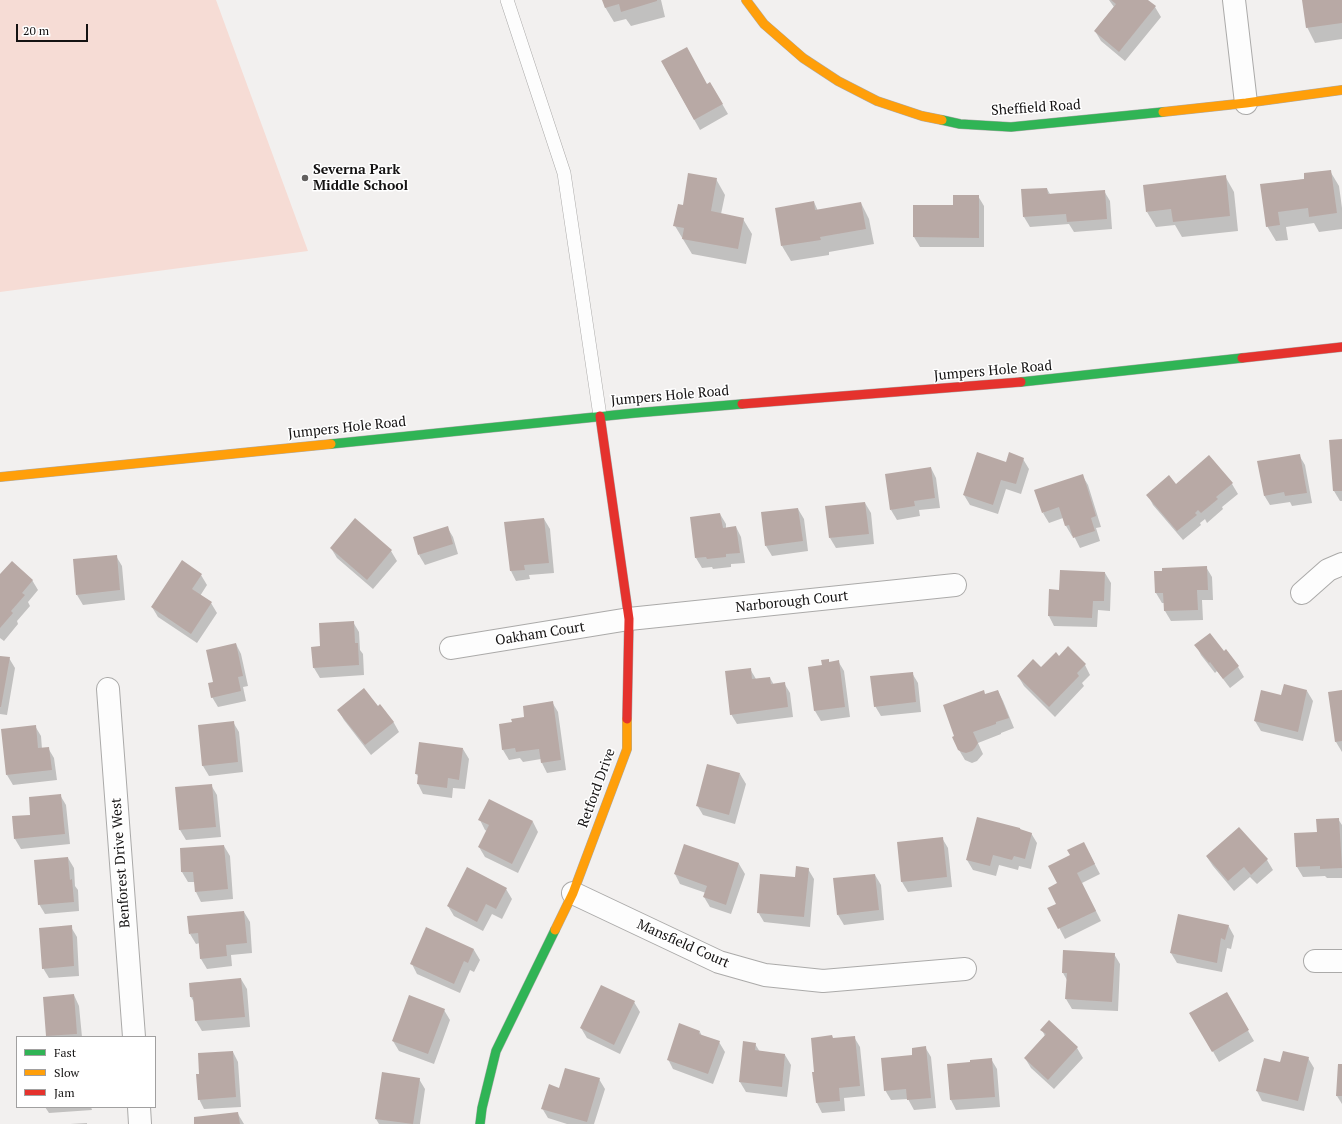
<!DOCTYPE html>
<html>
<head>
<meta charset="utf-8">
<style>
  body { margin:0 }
  #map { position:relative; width:1342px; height:1124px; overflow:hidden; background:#f2f0ef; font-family:"PT Serif",serif }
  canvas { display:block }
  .legend { position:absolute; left:16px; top:1036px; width:140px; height:72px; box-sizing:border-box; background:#fff; border:1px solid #a1a0a0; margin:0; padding:5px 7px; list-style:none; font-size:12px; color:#141212 }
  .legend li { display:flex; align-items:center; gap:8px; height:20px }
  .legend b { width:20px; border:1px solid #a1a0a0 }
  .scale { position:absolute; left:16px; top:24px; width:72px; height:18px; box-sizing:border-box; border:2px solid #141212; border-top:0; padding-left:5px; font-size:12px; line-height:14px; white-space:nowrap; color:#141212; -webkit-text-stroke:3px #fff; paint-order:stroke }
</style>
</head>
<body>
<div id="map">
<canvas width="1342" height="1124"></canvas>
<ul class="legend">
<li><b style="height:5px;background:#30b455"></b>Fast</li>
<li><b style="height:5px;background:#ff9f0a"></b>Slow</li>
<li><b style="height:5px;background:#e5322d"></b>Jam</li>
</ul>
<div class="scale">20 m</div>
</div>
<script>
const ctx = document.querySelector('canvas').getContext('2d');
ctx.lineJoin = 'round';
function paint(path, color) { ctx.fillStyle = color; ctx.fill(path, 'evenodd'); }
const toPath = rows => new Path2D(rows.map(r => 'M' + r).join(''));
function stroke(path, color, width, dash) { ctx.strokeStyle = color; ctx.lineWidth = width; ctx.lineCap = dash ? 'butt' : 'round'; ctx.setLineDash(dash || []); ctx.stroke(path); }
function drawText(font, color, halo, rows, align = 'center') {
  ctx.font = font + ' "PT Serif",serif'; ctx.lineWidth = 3; ctx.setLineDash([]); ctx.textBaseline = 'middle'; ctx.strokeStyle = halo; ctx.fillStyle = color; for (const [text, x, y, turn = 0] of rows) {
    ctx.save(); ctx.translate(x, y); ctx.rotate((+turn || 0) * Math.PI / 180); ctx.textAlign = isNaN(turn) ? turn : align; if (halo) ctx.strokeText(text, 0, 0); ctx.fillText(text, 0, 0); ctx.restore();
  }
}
paint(toPath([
  [0,0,216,0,308,251,0,292]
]), '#f6dcd5');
paint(toPath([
  [603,0,661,0,665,17,631,26,626,19,614,22,605,7],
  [1109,0,1147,0,1155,7,1161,17,1125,61,1101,41,1095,31,1114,7],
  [1303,0,1342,0,1342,39,1315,43,1307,27],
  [662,62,707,85,710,83,728,114,700,130],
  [1330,171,1339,186,1342,208,1342,229,1319,232,1314,223,1286,227,1288,240,1276,241,1267,226,1261,185,1306,179],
  [1225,176,1234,192,1238,231,1182,237,1175,225,1156,227,1147,212],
  [716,179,725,195,721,214,743,219,752,234,746,264,692,254,675,226,683,206],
  [1047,189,1050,194,1104,191,1110,201,1112,229,1074,232,1069,224,1030,227,1024,217],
  [978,196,984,206,984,247,920,247,914,237,914,206,954,206],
  [814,202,818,211,861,203,869,219,874,244,829,252,829,255,791,261,782,246],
  [1342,440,1342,501,1340,501,1334,491],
  [1299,455,1305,465,1312,503,1292,506,1290,502,1270,505,1264,495],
  [1209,457,1232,484,1238,494,1222,507,1223,509,1207,523,1205,519,1200,523,1201,525,1183,540,1153,505,1148,495,1176,485],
  [1023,459,1029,469,1021,494,1006,489,998,514,970,505,964,495,1007,463],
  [931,468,936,478,940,508,919,510,920,516,897,520,891,510],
  [1082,475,1088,485,1101,527,1096,528,1100,541,1080,548,1074,536,1072,536,1066,526,1063,518,1049,523,1043,513],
  [865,503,871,513,874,544,836,548,830,538],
  [798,509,804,519,808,551,772,556,766,546],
  [720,514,726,524,726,528,736,527,741,537,745,563,731,564,731,567,713,569,712,567,702,568,696,558],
  [544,519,550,529,554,573,529,575,530,579,516,581,511,571],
  [355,520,391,551,397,561,373,589,337,558,331,548],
  [447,527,453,537,458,554,425,565,419,555],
  [116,556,122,566,125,600,83,605,77,595],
  [1206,567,1212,577,1213,600,1202,600,1203,620,1171,621,1165,611,1165,603,1162,603,1156,593],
  [1105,573,1111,583,1110,611,1098,610,1097,627,1054,626,1049,616,1060,591],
  [0,575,32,580,38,590,28,602,30,606,17,621,18,624,4,641,0,638],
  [201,575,207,585,200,596,211,603,217,613,197,643,158,617,152,607],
  [353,622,359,632,360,650,363,654,364,675,320,678,314,668,321,647],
  [236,644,241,654,248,686,243,687,246,701,218,707,212,697,214,683],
  [1196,645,1224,652,1226,651,1238,667,1244,677,1230,688,1217,671,1215,673,1201,655],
  [0,657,9,658,15,668,7,715,0,714],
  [1059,657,1085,665,1090,675,1082,683,1084,686,1055,717,1024,686,1018,676,1041,668],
  [828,660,830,663,838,661,844,671,850,717,821,721,815,711,823,666],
  [750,669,756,679,770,678,774,685,784,683,790,693,793,717,737,724,731,714],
  [912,673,918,683,921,712,881,716,875,706],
  [998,691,1003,701,1014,728,1001,733,1001,734,978,743,983,754,977,761,972,763,965,760,959,750,986,695],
  [1307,691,1313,701,1303,741,1261,731,1255,721,1282,696],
  [1342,693,1342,752,1336,742],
  [552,702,558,712,566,770,547,773,542,763,541,759,523,762,520,758,509,760,503,750,513,723,525,717],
  [380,705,394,723,399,732,371,755,344,720,338,710,378,707],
  [233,722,239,732,243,772,209,776,203,766,199,726],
  [35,726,41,736,42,749,48,748,54,758,57,780,13,785,7,775],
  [463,749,469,759,465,789,453,788,452,798,423,794,418,784,419,777,416,774],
  [740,774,746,784,735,824,703,815,697,805],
  [211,785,217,795,221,837,186,840,180,830,176,788],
  [60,795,66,805,70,844,21,849,15,839,31,816],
  [1338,819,1342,825,1342,878,1327,878,1325,876,1303,877,1297,867,1295,834,1318,833],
  [480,820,533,822,538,832,518,873,485,857,479,847,487,831,485,830],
  [1020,828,1021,831,1031,833,1037,843,1031,869,1019,866,1018,870,999,865,996,876,973,870,967,860],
  [942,838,948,848,952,887,908,892,902,882,898,843],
  [224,846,230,856,233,899,201,902,196,892,195,882,188,882,182,872],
  [1089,853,1100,874,1082,883,1101,921,1065,939,1049,908,1057,904,1059,883],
  [1207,857,1267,860,1273,870,1257,884,1250,877,1234,891,1213,866],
  [68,858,74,868,75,886,78,890,79,911,45,914,39,904],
  [739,864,745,874,731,914,710,907,704,897,706,893,680,884,675,874],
  [808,869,814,879,810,927,764,922,758,912],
  [875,875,881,885,884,920,844,925,838,915],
  [506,889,512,899,502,919,492,914,483,931,454,916,448,906],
  [244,912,250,922,252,953,231,955,232,966,207,969,201,959,200,943,196,944,190,934],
  [1228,925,1234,936,1231,949,1227,948,1222,972,1177,963,1171,953],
  [71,927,77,937,79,976,49,978,43,968],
  [427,929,474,950,480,960,474,972,470,970,460,993,417,974,412,964],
  [1114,954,1120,964,1118,1011,1072,1009,1066,999,1067,980,1063,973],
  [241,979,247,989,250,1027,202,1031,196,1021,195,1004,191,997,190,983],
  [1226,993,1254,1041,1219,1062,1191,1013],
  [74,995,79,1006,82,1037,48,1037,47,1036],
  [634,1002,640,1012,620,1054,587,1038,581,1028],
  [444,1010,450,1020,434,1064,399,1051,393,1041],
  [1042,1030,1077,1048,1083,1058,1054,1089,1031,1068,1025,1058,1045,1036],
  [700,1032,702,1036,719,1042,725,1052,713,1084,673,1069,668,1059],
  [854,1037,860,1047,865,1096,844,1098,845,1111,822,1113,817,1103,813,1073,815,1073,833,1039],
  [755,1044,760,1052,785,1055,791,1065,787,1097,746,1092,740,1082],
  [925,1047,931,1057,936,1108,914,1110,908,1099,891,1100,885,1090,914,1056],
  [233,1052,238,1062,241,1107,204,1109,199,1099],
  [1308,1058,1314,1068,1304,1111,1262,1101,1257,1091,1281,1063],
  [991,1059,997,1069,1000,1107,956,1110,951,1100,971,1063],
  [1342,1065,1342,1104,1337,1096],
  [419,1079,425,1089,420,1124,379,1124,376,1119],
  [599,1079,605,1089,594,1124,567,1124,548,1118,542,1108,560,1089],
  [45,1107,91,1107,92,1110,49,1113],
  [238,1114,244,1124,195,1124],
  [87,1123,87,1124,70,1124]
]), '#0003');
paint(toPath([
  [602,0,657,0,657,1,621,12,619,4,605,8],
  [1111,0,1148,0,1156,6,1119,52,1094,31,1116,4],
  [1302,0,1342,0,1342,23,1306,28],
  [687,47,707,84,710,82,723,104,694,120,661,61],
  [1331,170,1337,213,1309,217,1308,208,1278,212,1280,225,1266,227,1260,184,1304,179,1304,173],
  [688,173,717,178,711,211,744,218,738,249,682,239,684,228,673,226,678,204,683,205],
  [1226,175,1230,216,1173,222,1171,209,1146,212,1143,185],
  [1047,188,1048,194,1105,190,1107,219,1067,222,1066,214,1023,217,1021,189],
  [953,195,979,195,979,238,913,237,913,205,953,205],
  [814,201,815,210,861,202,866,229,820,237,821,240,781,246,775,208],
  [1342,439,1342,491,1333,491,1329,440],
  [977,452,1006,462,1009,452,1024,458,1016,484,1001,480,993,505,963,495],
  [1300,454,1307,493,1285,496,1284,492,1264,496,1257,461],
  [1209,455,1233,483,1216,497,1218,499,1201,513,1198,510,1195,513,1197,515,1177,531,1146,495,1169,475,1176,484],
  [931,467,935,498,914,501,915,506,890,510,885,474],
  [1083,474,1096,516,1091,518,1095,531,1073,538,1069,525,1065,526,1059,507,1042,513,1034,490],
  [865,502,869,534,829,538,825,506],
  [798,508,803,541,765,546,761,512],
  [720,513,723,528,736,526,740,553,726,554,726,557,707,559,706,557,695,558,690,517],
  [355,518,392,550,367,580,330,548],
  [544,518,549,563,524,565,525,570,510,571,504,522],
  [448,526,453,544,418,555,413,537],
  [117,555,120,590,76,595,73,559],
  [182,560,202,574,192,589,212,602,191,634,151,607],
  [12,561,33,580,22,593,25,595,11,611,13,613,0,628,0,574],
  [1207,566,1208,590,1197,590,1198,610,1164,611,1163,593,1155,593,1154,571,1162,571,1162,568],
  [1060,570,1105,572,1104,601,1093,601,1092,618,1048,616,1049,589,1059,590],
  [354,621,355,643,358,643,359,665,313,668,311,647,320,646,319,623],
  [1210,633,1224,651,1226,649,1239,666,1223,679,1210,662,1209,663,1194,645],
  [236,643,243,676,238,677,241,691,211,698,208,683,213,682,206,650],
  [1068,646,1086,664,1077,673,1079,676,1049,707,1017,676,1033,659,1041,667,1056,652,1059,656],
  [0,656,10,657,1,707,0,707],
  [829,659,829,662,839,660,845,707,814,711,808,667,822,665,821,660],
  [751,668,752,679,770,677,771,684,785,682,788,707,730,715,725,671],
  [913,672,916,702,874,707,870,676],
  [1284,684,1307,690,1298,732,1254,721,1261,690,1281,695],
  [364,688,378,706,380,704,394,722,365,745,337,710],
  [984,690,985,694,998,690,1009,718,996,722,996,724,973,732,978,743,975,748,972,751,966,753,962,752,958,750,952,737,954,736,943,705],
  [1342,690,1342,741,1335,742,1328,692],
  [553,701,561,760,541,763,539,749,516,752,515,748,502,750,499,724,512,722,511,719,524,717,523,706],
  [234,721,238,762,202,766,198,725],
  [36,725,38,748,49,747,52,770,6,775,1,729],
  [419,742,463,748,459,780,448,778,447,788,417,784,418,774,415,774],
  [707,764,740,773,729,815,696,806],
  [212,784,216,827,179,830,175,787],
  [61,794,65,834,14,839,12,816,30,815,29,797],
  [489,799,533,821,512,864,478,847,489,825,478,820],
  [977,817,1020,828,1020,829,1032,833,1025,859,1014,856,1012,860,993,855,990,866,966,860],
  [1339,818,1342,868,1320,869,1320,866,1296,867,1294,833,1317,832,1316,819],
  [1239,827,1268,859,1251,875,1244,867,1228,881,1206,856],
  [943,837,947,877,901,882,897,842],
  [1084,842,1095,864,1077,873,1096,911,1058,929,1047,908,1056,904,1048,888,1057,883,1048,866,1070,855,1067,850],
  [684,844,739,863,726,905,703,897,707,886,674,874],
  [224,845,228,889,195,892,193,872,181,872,180,848],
  [68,857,70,880,72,879,74,902,38,905,34,860],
  [796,866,809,868,804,917,757,913,760,874,795,877],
  [467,867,507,888,496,909,486,904,477,922,447,906],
  [875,874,879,910,837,915,833,878],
  [244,911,247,943,226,945,227,956,200,959,198,933,189,934,187,916],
  [1178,914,1229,925,1225,940,1221,938,1217,963,1170,953],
  [72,925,74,966,42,969,39,928],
  [426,927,474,949,468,963,464,961,454,984,410,964],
  [1063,950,1115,953,1112,1002,1065,999,1067,973,1062,973],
  [241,978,245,1017,195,1021,193,997,190,997,189,983],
  [601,985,635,1001,614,1045,580,1028],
  [1227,992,1249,1030,1212,1052,1189,1013],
  [74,994,77,1034,46,1036,43,997],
  [409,995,445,1009,428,1054,392,1041],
  [1049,1020,1078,1047,1048,1080,1024,1058,1046,1034,1040,1030],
  [679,1023,700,1031,699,1034,720,1041,708,1074,667,1060],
  [832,1035,833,1038,855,1036,860,1086,839,1088,840,1101,816,1103,812,1072,814,1072,811,1038],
  [743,1041,756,1043,755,1050,785,1054,782,1087,739,1082],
  [926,1046,931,1098,907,1100,906,1089,884,1091,881,1058,912,1055,912,1048],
  [233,1051,236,1097,198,1100,196,1074,199,1074,198,1053],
  [1283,1051,1309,1057,1298,1101,1256,1091,1264,1058,1280,1062],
  [992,1058,995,1097,950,1100,947,1064,970,1062,970,1060],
  [1338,1064,1342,1064,1342,1096,1336,1096],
  [565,1068,600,1078,587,1122,541,1109,549,1084,559,1088],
  [382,1072,420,1078,413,1124,375,1119],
  [238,1112,240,1124,194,1124,194,1117]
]), '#b8a9a5');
const lane = toPath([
  [507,0,564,173,600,416]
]);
const street = toPath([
  [1234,0,1246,103],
  [1302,593,1328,570,1342,564],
  [451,648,629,619,955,585],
  [108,689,134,1037],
  [573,893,719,962,765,975,823,981,965,969],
  [1315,961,1342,961],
  [139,1107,140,1124]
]);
const fast = toPath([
  [942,120,960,124,1011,127,1163,112],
  [1021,382,1242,358],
  [331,444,635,413,742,404],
  [480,1124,482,1108,496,1051,555,930]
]);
const slow = toPath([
  [746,0,764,24,803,58,838,81,877,101,922,116,942,120],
  [1163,112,1246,103,1342,90],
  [0,477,331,444],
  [555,930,573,893,627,749,627,719]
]);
const jam = toPath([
  [1242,358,1342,347],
  [742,404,1021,382],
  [600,416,629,619,627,719]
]);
stroke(lane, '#abaaa9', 14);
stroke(street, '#abaaa9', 24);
stroke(fast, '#abaaa9', 10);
stroke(slow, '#abaaa9', 10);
stroke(jam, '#abaaa9', 10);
stroke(lane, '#fdfdfd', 13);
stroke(street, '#fdfdfd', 22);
stroke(fast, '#30b455', 9);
stroke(slow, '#ff9f0a', 9);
stroke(jam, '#e5322d', 9);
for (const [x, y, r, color] of [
  [305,178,4,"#62605f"]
]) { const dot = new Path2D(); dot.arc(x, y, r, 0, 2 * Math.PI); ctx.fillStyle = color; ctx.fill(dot); stroke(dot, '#fff', 1.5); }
drawText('14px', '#141212', '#fff', [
  ["Sheffield Road",1036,108,-4],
  ["Jumpers Hole Road",993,371,-5],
  ["Jumpers Hole Road",670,396,-5],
  ["Jumpers Hole Road",347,428,-6],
  ["Narborough Court",792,602,-6],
  ["Oakham Court",540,634,-9],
  ["Retford Drive",597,788,-70],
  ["Benforest Drive West",121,863,-94],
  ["Mansfield Court",683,944,24]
]);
drawText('bold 14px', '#141212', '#fff', [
  ["Severna Park",313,170],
  ["Middle School",313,186]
], 'left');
</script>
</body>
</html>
